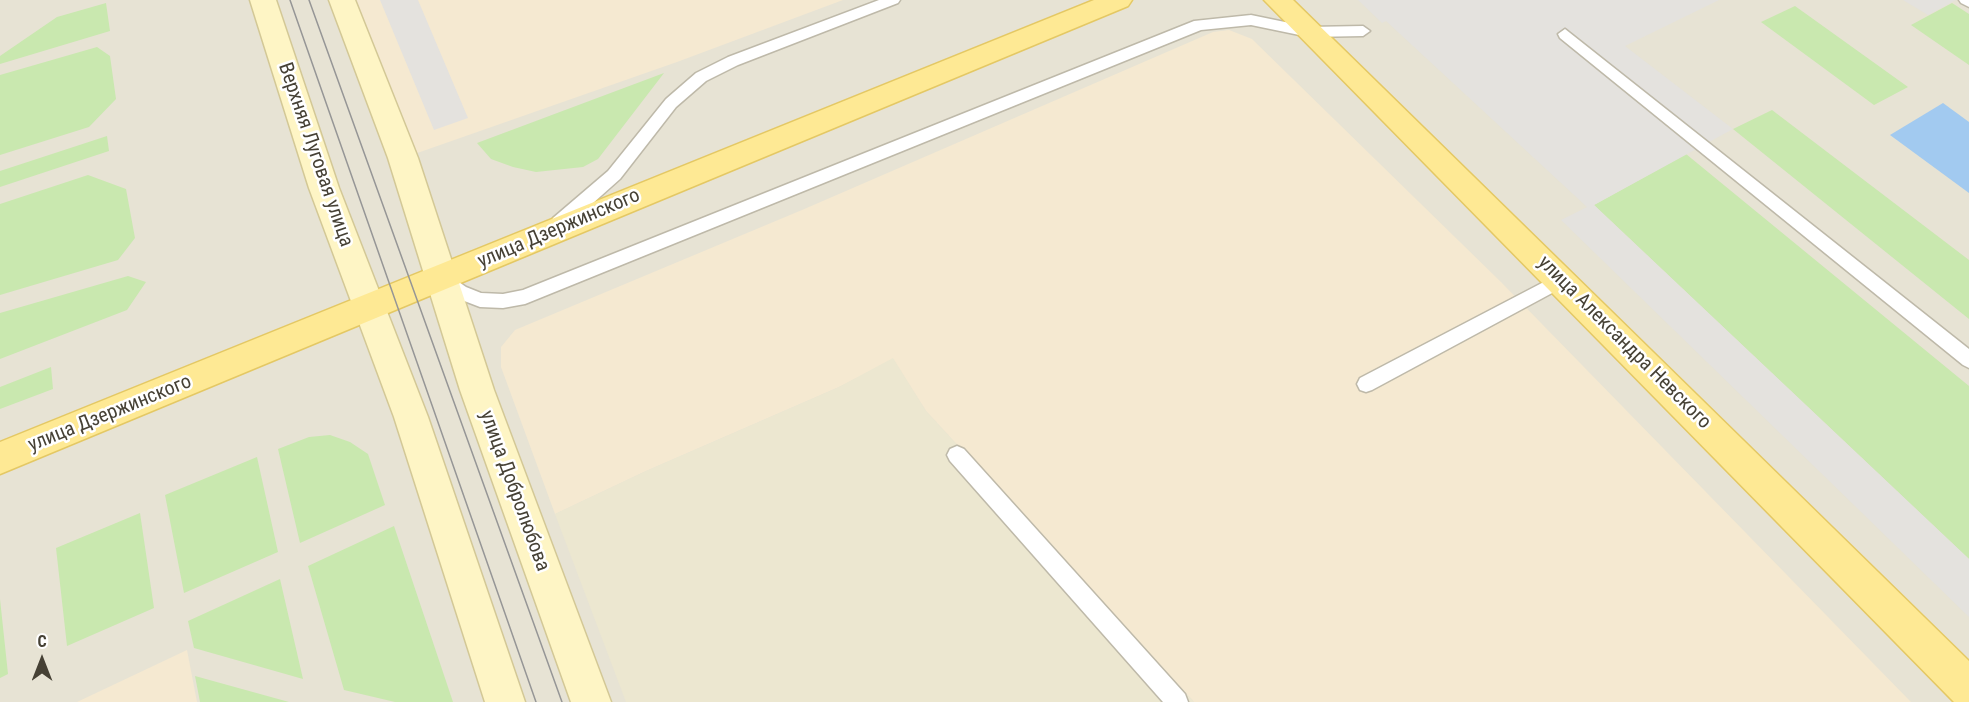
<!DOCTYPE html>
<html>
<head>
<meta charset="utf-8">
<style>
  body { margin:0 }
  #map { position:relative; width:1969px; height:702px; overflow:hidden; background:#f3f0e6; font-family:"Roboto Condensed",sans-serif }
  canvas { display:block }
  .north { position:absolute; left:12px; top:630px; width:60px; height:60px; -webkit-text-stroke:4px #fff; paint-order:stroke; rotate:0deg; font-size:16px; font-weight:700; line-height:24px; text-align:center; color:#464135 }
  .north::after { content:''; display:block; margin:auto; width:21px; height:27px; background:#464135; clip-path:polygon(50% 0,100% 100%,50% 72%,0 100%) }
</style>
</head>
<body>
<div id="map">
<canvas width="1969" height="702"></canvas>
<div class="north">С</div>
</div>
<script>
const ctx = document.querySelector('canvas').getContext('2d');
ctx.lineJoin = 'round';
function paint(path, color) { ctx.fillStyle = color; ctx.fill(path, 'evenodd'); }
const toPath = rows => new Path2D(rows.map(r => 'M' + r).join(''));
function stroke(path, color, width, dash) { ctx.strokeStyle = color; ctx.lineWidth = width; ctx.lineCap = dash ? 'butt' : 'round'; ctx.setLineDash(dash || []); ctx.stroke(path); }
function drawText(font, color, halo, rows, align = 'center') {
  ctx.font = font + ' "Roboto Condensed",sans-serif'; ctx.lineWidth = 5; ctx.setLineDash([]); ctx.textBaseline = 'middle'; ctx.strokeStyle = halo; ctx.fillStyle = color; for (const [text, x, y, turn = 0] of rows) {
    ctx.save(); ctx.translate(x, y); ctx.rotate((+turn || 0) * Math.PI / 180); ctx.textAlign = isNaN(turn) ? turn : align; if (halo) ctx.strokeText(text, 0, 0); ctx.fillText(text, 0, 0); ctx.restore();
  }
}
paint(toPath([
  [0,0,1969,0,1969,702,0,702]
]), '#e7e3d4');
paint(toPath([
  [342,0,843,0,677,62,403,158],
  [1229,30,1252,39,1501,282,1911,702,1194,702,926,411,893,359,839,387,646,471,555,514,501,367,501,347,515,330,802,210,1213,32],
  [187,650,197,702,77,702]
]), '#f5e9d1');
paint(toPath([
  [893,358,926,411,1194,702,626,702,555,514,646,471,839,387]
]), '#ece7d0');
paint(toPath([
  [106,3,110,31,0,64,0,56,57,17],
  [1952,3,1969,14,1969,65,1911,25],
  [1795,6,1908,87,1874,105,1761,22],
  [97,47,110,56,116,99,89,127,0,155,0,75],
  [664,73,598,159,583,167,536,172,513,167,491,159,477,143],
  [1772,110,1969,260,1969,319,1733,129],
  [107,136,109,151,0,187,0,171],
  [1686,154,1969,386,1969,559,1594,205],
  [88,175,126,189,135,238,118,260,0,295,0,204],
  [128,276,146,282,127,310,0,359,0,313],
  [51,367,53,389,0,409,0,387],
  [330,435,350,442,368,454,385,505,300,543,278,449,309,437],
  [257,457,278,552,184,593,165,495],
  [140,513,154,608,67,646,56,548],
  [394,526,453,702,395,702,344,690,308,566],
  [280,579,303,679,194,648,188,621],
  [0,599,8,674,0,678],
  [195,676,289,702,200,702]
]), '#c9e8af');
paint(toPath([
  [380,0,418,0,468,118,434,130],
  [1358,0,1719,0,1625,46,1733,129,1594,205,1969,559,1969,617,1561,220,1587,207,1386,21,1382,23],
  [1903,0,1956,0,1928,15]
]), '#e4e2de');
paint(toPath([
  [1943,103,1969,122,1969,193,1890,135]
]), '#a2caf0');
const lane = toPath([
  [879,0,900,0,898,3,738,65,706,81,676,107,620,179,565,228,553,228,551,223,553,218,608,171,666,99,696,73,728,57,879,0],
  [1959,0,1969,0,1969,7,1961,3,1959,0],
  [1251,15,1309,27,1363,26,1370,31,1363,36,1309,37,1251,25,1201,30,525,304,503,308,480,307,454,297,434,278,437,273,443,271,466,287,481,293,503,294,523,290,1194,21,1251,15],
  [1565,29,1969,349,1969,368,1963,365,1560,38,1558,34,1565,29],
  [1561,273,1567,275,1570,280,1567,285,1372,390,1366,392,1360,390,1357,384,1360,378,1561,273],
  [957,446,964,449,1185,694,1188,702,1163,702,950,461,947,455,950,449,957,446]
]);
const secondary = toPath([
  [250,0,276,0,339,188,428,417,525,702,485,702,394,417,309,188,250,0],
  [329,0,355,0,418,158,494,390,611,702,571,702,460,390,388,158,329,0]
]);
const primary = toPath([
  [1094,0,1132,0,1128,6,0,474,0,442,1094,0],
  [1264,0,1293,0,1969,661,1969,702,1954,702,1264,0]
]);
stroke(lane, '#beb9a9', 3);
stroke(secondary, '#d3c896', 3);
stroke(primary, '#e4c864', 3);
paint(lane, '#fff');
paint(secondary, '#fef5c5');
paint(primary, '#fee994');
stroke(toPath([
  [290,0,536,702],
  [309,0,562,702]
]), '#969696', 1.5);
drawText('20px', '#464135', '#fff', [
  ["Верхняя Луговая улица",315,155,71],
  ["улица Дзержинского",559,229,-23],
  ["улица Александра Невского",1624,343,45],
  ["улица Дзержинского",110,414,-22],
  ["улица Добролюбова",514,491,70]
]);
</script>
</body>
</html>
